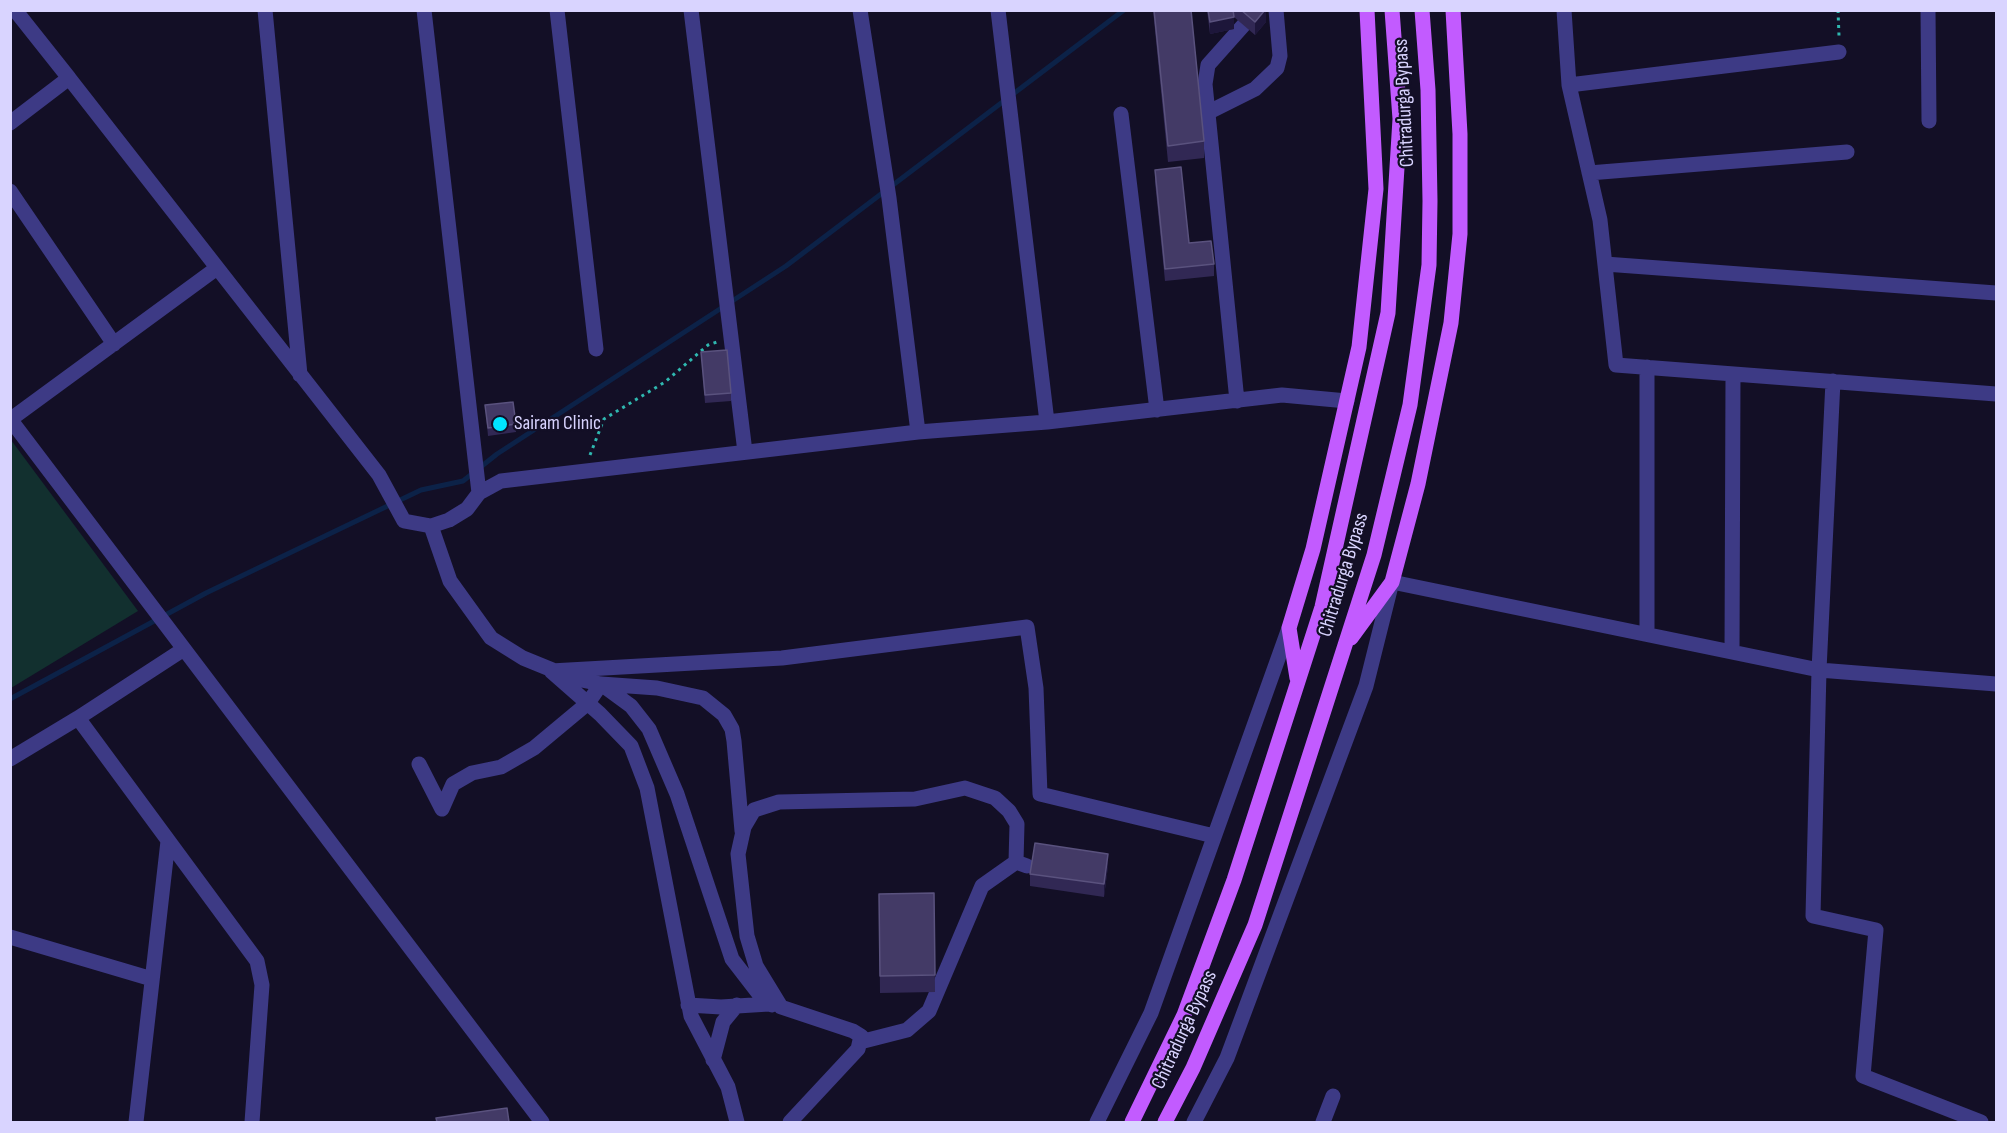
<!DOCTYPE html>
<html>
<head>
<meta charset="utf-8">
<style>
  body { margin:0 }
  #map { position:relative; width:2007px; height:1133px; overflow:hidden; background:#130f26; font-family:"Sofia Sans Condensed",sans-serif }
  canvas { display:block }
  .frame { position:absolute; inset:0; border:12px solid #d9d4ff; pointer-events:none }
</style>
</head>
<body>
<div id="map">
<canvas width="2007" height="1133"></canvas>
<div class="frame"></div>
</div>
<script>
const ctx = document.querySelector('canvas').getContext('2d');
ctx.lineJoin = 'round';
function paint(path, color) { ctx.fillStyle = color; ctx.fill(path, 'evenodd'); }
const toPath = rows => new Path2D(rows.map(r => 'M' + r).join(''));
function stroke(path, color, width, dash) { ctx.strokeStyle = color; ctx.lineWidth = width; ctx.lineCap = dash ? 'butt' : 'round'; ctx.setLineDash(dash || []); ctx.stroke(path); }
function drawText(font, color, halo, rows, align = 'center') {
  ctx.font = font + ' "Sofia Sans Condensed",sans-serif'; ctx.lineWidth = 4.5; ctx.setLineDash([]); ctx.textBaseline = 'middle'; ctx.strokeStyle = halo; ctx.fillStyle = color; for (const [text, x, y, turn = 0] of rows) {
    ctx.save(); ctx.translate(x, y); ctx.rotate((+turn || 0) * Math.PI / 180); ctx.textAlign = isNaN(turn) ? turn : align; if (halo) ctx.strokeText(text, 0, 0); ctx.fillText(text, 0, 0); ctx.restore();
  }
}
paint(toPath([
  [11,440,138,611,11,688]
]), '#12302f');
stroke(toPath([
  [10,699,206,593,421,490,463,481,497,454,786,266,1124,10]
]), '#0c2248', 5);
stroke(toPath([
  [1838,10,1839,36],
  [590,455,604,419,665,382,708,345,717,342]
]), '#2fb8b0', 3, [3, 4.5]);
stroke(toPath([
  [15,10,69,78],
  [265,10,300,375],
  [424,10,479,493],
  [557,10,596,349],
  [691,10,745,452],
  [860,10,889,198,918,432],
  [998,10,1047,422],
  [1564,10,1569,85,1600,220,1616,365,1996,394],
  [1928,10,1929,121],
  [1569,85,1839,52],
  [1207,113,1255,89,1277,68,1280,56,1276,10],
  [1121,114,1157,410],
  [10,123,69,78,379,475,404,521,431,526,449,520,467,509,479,493,501,481,918,432,1047,422,1282,395,1347,401],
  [1589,173,1847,152],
  [10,191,114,344],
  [1605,264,1996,293],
  [1647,367,1647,634],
  [1237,401,1205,84,1208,65,1257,10],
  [10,419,542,1122],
  [11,419,217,268],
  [431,526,450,581,491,638,523,658,572,678,601,684,657,688,703,698,724,715,732,729,734,741,742,831],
  [1732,652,1733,374],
  [551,671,782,658,1027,627,1036,688,1040,794,1214,836],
  [551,671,600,714,631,746,647,788,691,1016,728,1087,737,1122],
  [78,718,184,649],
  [10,759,78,718,257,961,262,985,252,1122],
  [419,764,442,809,453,784,472,773,501,767,534,748,588,703,601,684,631,706,649,729,677,794,732,959,759,994,772,1005],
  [10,937,152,979],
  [688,1005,721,1007,769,1004],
  [860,1042,907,1030,929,1011,982,886,1016,862],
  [713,1060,723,1022,737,1005],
  [136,1122,168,841],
  [790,1122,858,1049,861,1036,853,1031,781,1007,756,966,747,936,738,854,744,827,754,810,779,802,915,799,965,788,995,798,1009,811,1017,824,1016,862,1027,866],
  [1097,1122,1151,1013,1289,628],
  [1194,1122,1227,1058,1366,686,1392,582,1819,670,1833,381],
  [1323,1122,1333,1096],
  [1981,1122,1863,1076,1876,930,1813,916,1819,670,1996,684]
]), '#3d3a85', 15);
stroke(toPath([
  [1351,638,1392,582,1418,484,1451,323,1460,234,1460,134,1453,10],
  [1297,678,1289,628,1313,549,1359,347,1376,189,1367,10],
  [1132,1122,1184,1015,1234,880,1322,607,1388,313,1400,119,1392,10],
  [1165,1122,1193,1068,1255,925,1374,555,1410,405,1429,265,1430,201,1428,90,1422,10]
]), '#c25bff', 15);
paint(toPath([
  [1153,10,1191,10,1204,141,1204,158,1168,162],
  [1207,10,1266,10,1266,22,1255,35,1234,17,1234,29,1210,34],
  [1155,170,1189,243,1214,264,1214,276,1165,281,1155,182],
  [701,352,731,393,731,401,705,403],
  [485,405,516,424,516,432,488,436],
  [1108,866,1104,897,1030,886,1030,874],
  [934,893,935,992,880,993,879,894]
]), '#312854');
paint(toPath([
  [1265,10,1266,10,1266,22,1255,35,1255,22],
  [1234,17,1234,29,1210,34,1210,22],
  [1108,854,1108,866,1104,897,1104,884]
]), '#1d163a');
const building = toPath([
  [1154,10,1191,10,1204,141,1168,146,1154,10],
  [1208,10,1233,10,1234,17,1210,22,1208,10],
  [1241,10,1265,10,1255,22,1241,10],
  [1181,167,1189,243,1211,241,1214,264,1165,269,1155,170,1181,167],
  [727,350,731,393,705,395,701,352,727,350],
  [513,402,516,424,488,428,485,405,513,402],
  [1035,843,1108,854,1104,884,1030,874,1035,843],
  [934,893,935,975,880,976,879,894,934,893],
  [507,1108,509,1122,437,1122,436,1118,507,1108]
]);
paint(building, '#433a66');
stroke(building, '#5a527e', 1.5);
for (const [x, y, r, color] of [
  [500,424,8,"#00e5ff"]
]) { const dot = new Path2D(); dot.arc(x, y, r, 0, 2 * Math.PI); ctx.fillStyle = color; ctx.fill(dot); stroke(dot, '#130f26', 2); }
drawText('20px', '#d9d4ff', '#130f26', [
  ["Chitradurga Bypass",1405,103,-93],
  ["Chitradurga Bypass",1344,575,-73],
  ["Chitradurga Bypass",1185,1030,-65]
]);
drawText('20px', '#d9d4ff', '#130f26', [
  ["Sairam Clinic",514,424]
], 'left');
</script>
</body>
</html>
